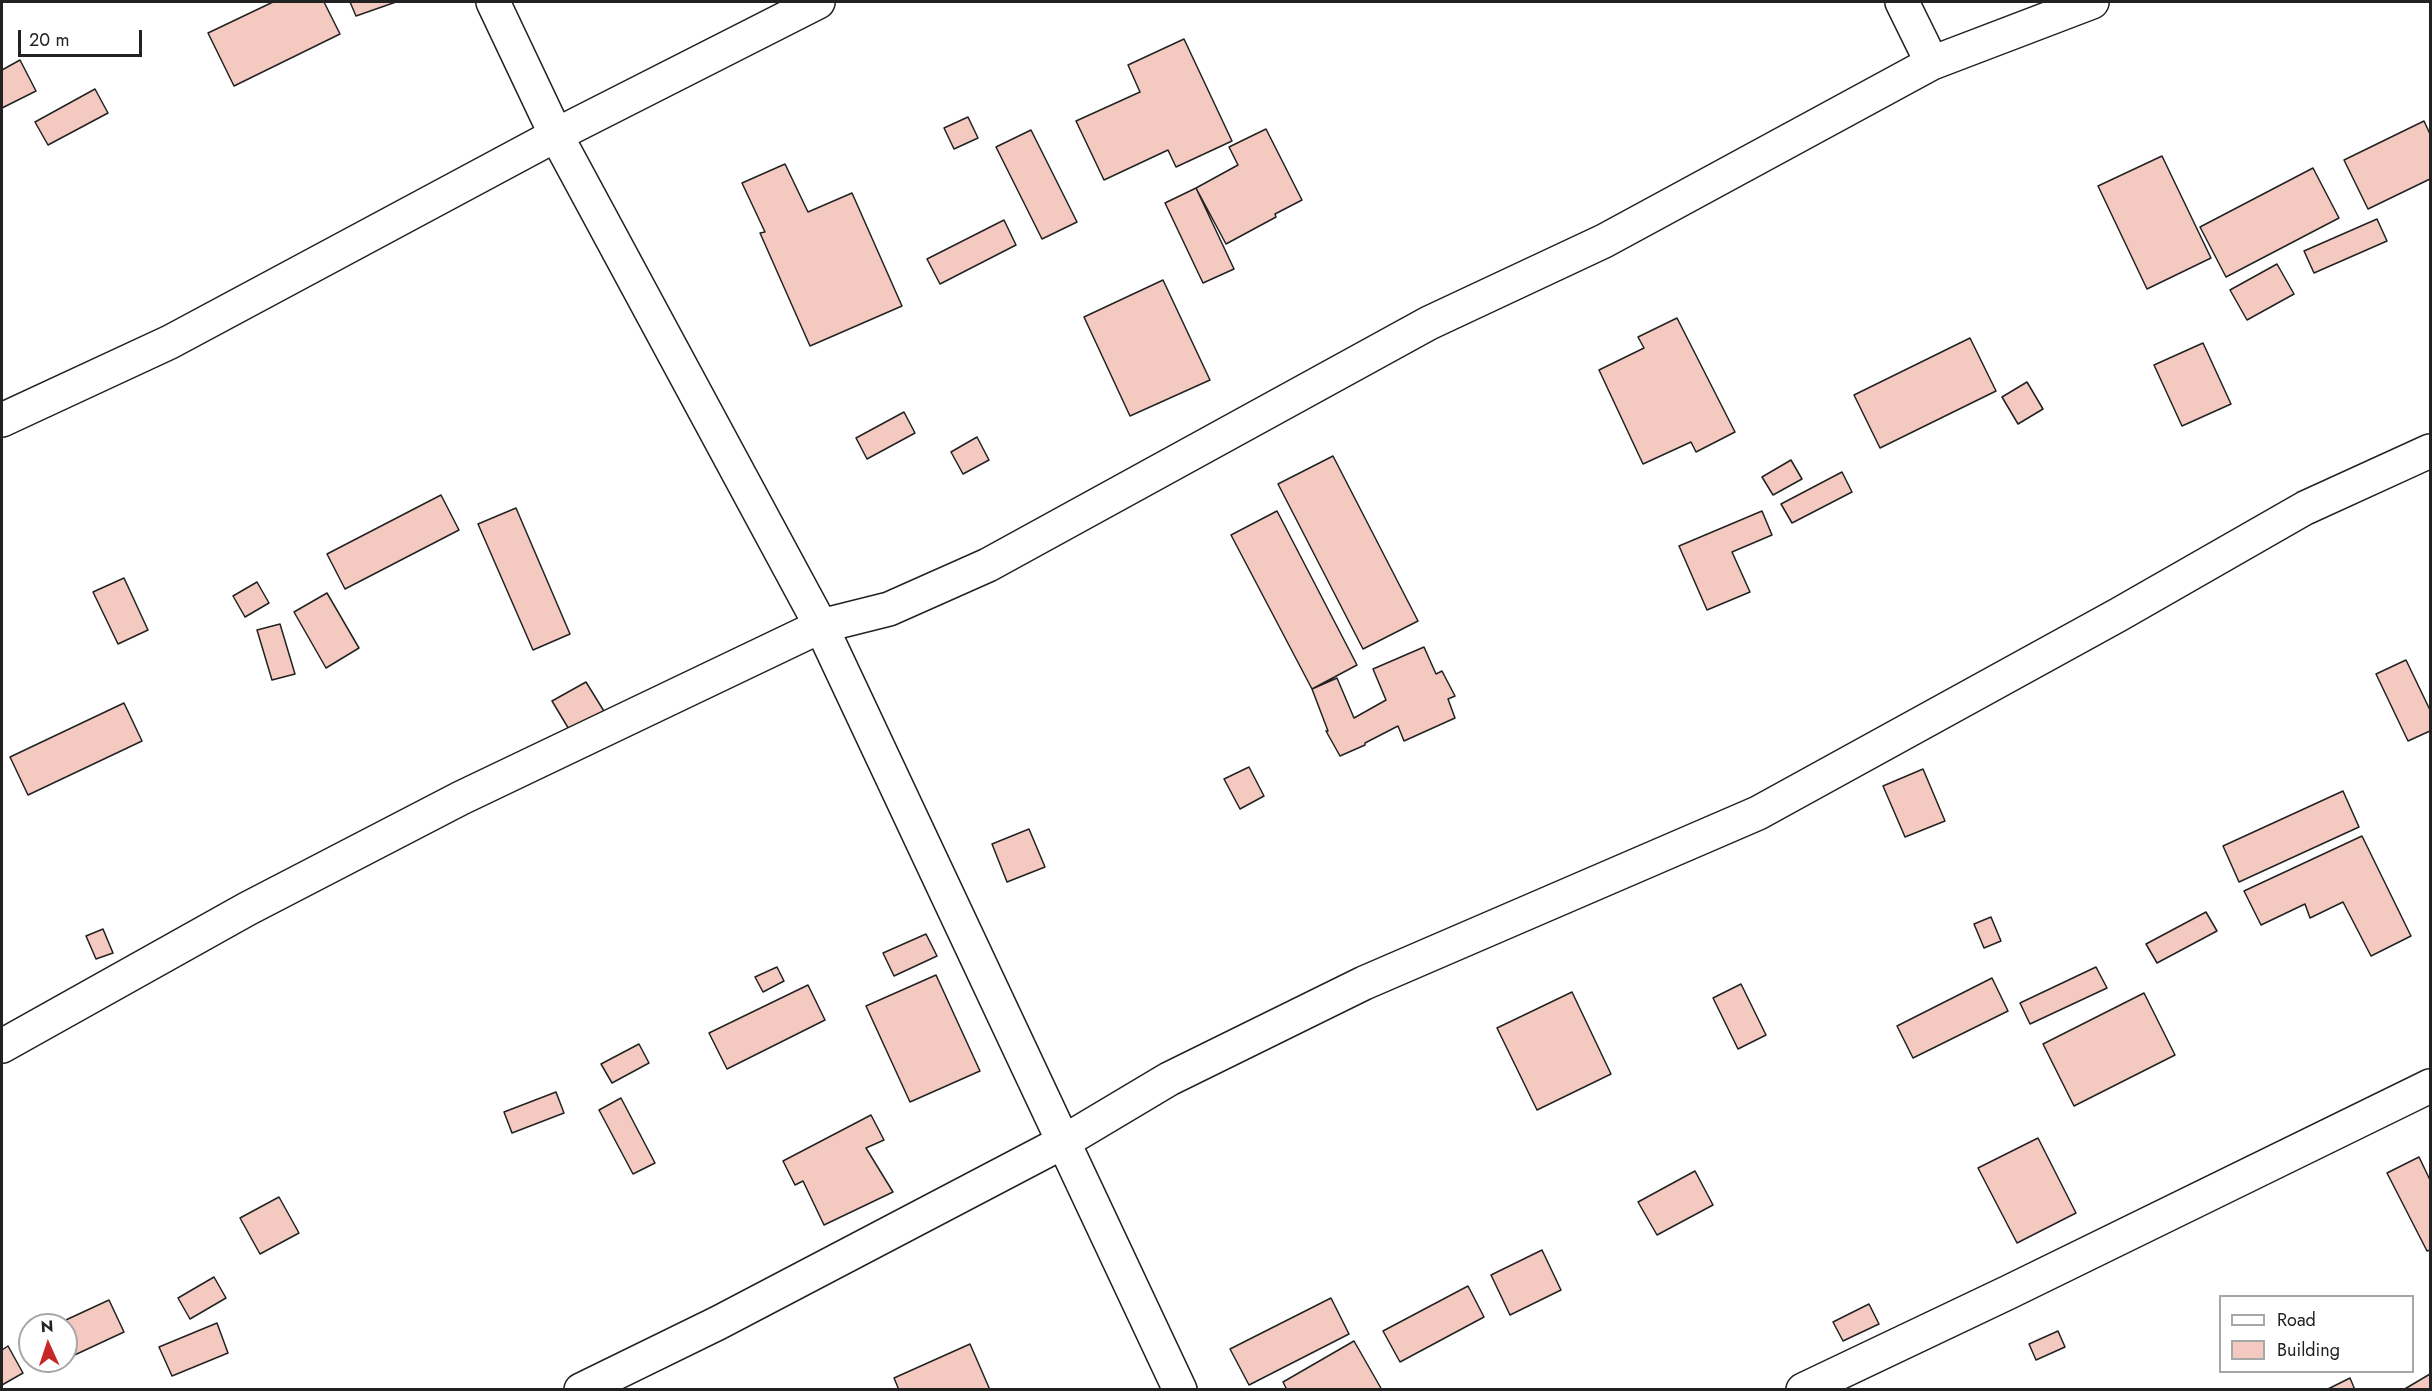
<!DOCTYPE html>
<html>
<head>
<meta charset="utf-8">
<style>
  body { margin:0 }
  #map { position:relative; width:2432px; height:1391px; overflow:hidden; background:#fff; font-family:Jost,sans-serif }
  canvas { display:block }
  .frame { position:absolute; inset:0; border:3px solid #222; pointer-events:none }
  .legend { position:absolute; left:2219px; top:1295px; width:195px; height:78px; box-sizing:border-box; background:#fff; border:2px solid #a7a7a7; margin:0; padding:8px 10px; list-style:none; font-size:18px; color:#222 }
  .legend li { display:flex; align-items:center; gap:12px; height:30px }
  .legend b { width:30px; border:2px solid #a7a7a7 }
  .north { position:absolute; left:18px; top:1313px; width:60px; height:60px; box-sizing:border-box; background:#fff; border:2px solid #a7a7a7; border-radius:50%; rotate:357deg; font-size:16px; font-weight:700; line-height:24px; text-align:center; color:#222 }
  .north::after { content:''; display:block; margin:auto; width:21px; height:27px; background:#c62828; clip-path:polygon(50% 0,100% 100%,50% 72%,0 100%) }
  .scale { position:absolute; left:18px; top:30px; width:124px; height:27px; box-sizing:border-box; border:3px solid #222; border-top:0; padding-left:8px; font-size:18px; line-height:21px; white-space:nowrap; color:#222; -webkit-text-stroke:4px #fff; paint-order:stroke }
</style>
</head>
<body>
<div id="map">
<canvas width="2432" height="1391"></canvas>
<div class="frame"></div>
<ul class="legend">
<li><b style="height:8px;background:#fff"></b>Road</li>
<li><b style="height:16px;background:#f3c9c0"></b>Building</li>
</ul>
<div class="north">N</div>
<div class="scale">20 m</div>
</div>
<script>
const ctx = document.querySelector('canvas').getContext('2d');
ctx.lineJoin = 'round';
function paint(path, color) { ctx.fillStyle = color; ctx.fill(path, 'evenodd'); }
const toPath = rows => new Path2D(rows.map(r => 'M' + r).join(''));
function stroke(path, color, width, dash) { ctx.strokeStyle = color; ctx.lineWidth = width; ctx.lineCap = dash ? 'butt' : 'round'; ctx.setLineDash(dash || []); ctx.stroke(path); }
const building = toPath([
  [273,2,324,2,340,34,234,86,208,33,273,2],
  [350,2,396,2,356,16,350,2],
  [1184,39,1232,141,1176,167,1168,150,1104,180,1076,121,1140,92,1128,65,1184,39],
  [20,60,36,91,2,108,2,70,20,60],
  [95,89,108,113,48,145,35,122,95,89],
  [968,117,978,138,954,149,944,128,968,117],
  [2424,121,2430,134,2430,179,2368,209,2344,160,2424,121],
  [1266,129,1302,200,1275,214,1276,217,1226,244,1196,188,1238,165,1229,147,1266,129],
  [1031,130,1077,222,1042,239,996,147,1031,130],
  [2162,156,2211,258,2147,289,2098,186,2162,156],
  [785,164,808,212,852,193,902,306,810,346,760,233,765,232,742,183,785,164],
  [2313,168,2339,218,2226,277,2200,227,2313,168],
  [1196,188,1234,269,1203,283,1165,203,1196,188],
  [2377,219,2387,241,2314,273,2304,251,2377,219],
  [1004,220,1016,245,940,284,927,259,1004,220],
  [2277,264,2294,294,2247,320,2230,290,2277,264],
  [1163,280,1210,380,1130,416,1084,317,1163,280],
  [1677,318,1735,432,1696,452,1691,442,1643,464,1599,370,1644,348,1638,337,1677,318],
  [1970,338,1996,391,1880,448,1854,395,1970,338],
  [2203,343,2231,404,2182,426,2154,365,2203,343],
  [2027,382,2043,409,2018,424,2002,397,2027,382],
  [904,412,915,433,867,459,856,438,904,412],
  [977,437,989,460,963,474,951,452,977,437],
  [1333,456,1418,621,1363,649,1278,484,1333,456],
  [1791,460,1802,479,1773,495,1762,477,1791,460],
  [1842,472,1852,492,1792,523,1781,504,1842,472],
  [441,495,459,530,345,589,327,554,441,495],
  [516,508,570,634,533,650,478,524,516,508],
  [1277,511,1357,665,1312,689,1231,535,1277,511],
  [1762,511,1772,535,1732,552,1750,592,1707,610,1679,546,1762,511],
  [124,578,148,630,118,644,93,592,124,578],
  [257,582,269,603,245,617,233,596,257,582],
  [327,593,359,648,326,668,294,612,327,593],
  [280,624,295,674,272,680,257,630,280,624],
  [1424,647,1436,674,1442,671,1455,696,1448,699,1455,718,1404,741,1398,726,1365,743,1365,745,1340,756,1326,731,1328,731,1312,689,1337,678,1354,718,1386,700,1373,669,1424,647],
  [2406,660,2430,710,2430,731,2408,741,2376,674,2406,660],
  [586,682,607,716,573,736,552,701,586,682],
  [124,703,142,741,28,795,10,757,124,703],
  [1249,767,1264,796,1240,809,1224,779,1249,767],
  [1923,769,1945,821,1905,837,1883,786,1923,769],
  [2343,791,2359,827,2239,882,2223,846,2343,791],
  [1029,829,1045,867,1007,882,992,844,1029,829],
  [2362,836,2411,936,2371,956,2343,902,2310,918,2305,904,2261,925,2244,891,2362,836],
  [2206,912,2217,931,2157,963,2146,944,2206,912],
  [1991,917,2001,941,1984,948,1974,924,1991,917],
  [103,929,113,953,96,959,86,936,103,929],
  [926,934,937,956,894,976,883,953,926,934],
  [777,967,784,981,763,992,755,977,777,967],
  [2096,967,2107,988,2030,1024,2020,1003,2096,967],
  [936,975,980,1071,910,1102,866,1006,936,975],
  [1992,978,2008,1011,1913,1058,1897,1026,1992,978],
  [1741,984,1766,1035,1738,1049,1713,998,1741,984],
  [808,985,825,1020,727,1069,709,1033,808,985],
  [1572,992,1611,1074,1537,1110,1497,1028,1572,992],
  [2144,993,2175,1055,2074,1106,2043,1044,2144,993],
  [639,1044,649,1063,612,1083,601,1064,639,1044],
  [556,1092,564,1113,512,1133,504,1112,556,1092],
  [621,1098,655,1163,633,1174,599,1110,621,1098],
  [871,1115,884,1140,866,1148,893,1192,824,1225,803,1181,795,1185,783,1161,871,1115],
  [2038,1138,2076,1213,2017,1243,1978,1168,2038,1138],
  [2419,1157,2430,1180,2430,1250,2427,1251,2387,1173,2419,1157],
  [1695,1171,1713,1205,1657,1235,1638,1202,1695,1171],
  [279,1197,299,1233,260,1254,240,1218,279,1197],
  [1542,1250,1561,1290,1510,1315,1491,1275,1542,1250],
  [214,1277,226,1298,190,1319,178,1298,214,1277],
  [1468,1286,1484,1317,1400,1362,1383,1331,1468,1286],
  [1331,1298,1349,1334,1249,1385,1230,1349,1331,1298],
  [109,1300,124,1332,66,1359,66,1325,55,1325,109,1300],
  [1869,1304,1879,1324,1843,1341,1833,1322,1869,1304],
  [217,1323,228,1353,172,1376,159,1347,217,1323],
  [2058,1331,2065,1347,2036,1360,2029,1344,2058,1331],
  [1354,1341,1382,1390,1287,1390,1283,1382,1354,1341],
  [970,1344,990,1390,899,1390,894,1378,970,1344],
  [8,1346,23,1373,2,1385,2,1350,8,1346],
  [2430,1374,2430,1390,2403,1390,2430,1374],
  [2350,1378,2355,1390,2326,1390,2350,1378]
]);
paint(building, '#f3c9c0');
stroke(building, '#222', 1.5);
const street = toPath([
  [493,2,556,135,821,626,1180,1390],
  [1902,2,1932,63],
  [2,420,170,342,556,135,818,2],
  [2,1046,247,909,461,798,821,626,889,609,988,565,1429,323,1604,241,1932,63,2092,2],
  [581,1390,718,1323,1065,1141,1169,1079,1364,983,1758,813,2118,615,2305,508,2430,451],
  [1803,1390,2009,1292,2430,1086]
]);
stroke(street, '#222', 36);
stroke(street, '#fff', 33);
</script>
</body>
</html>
